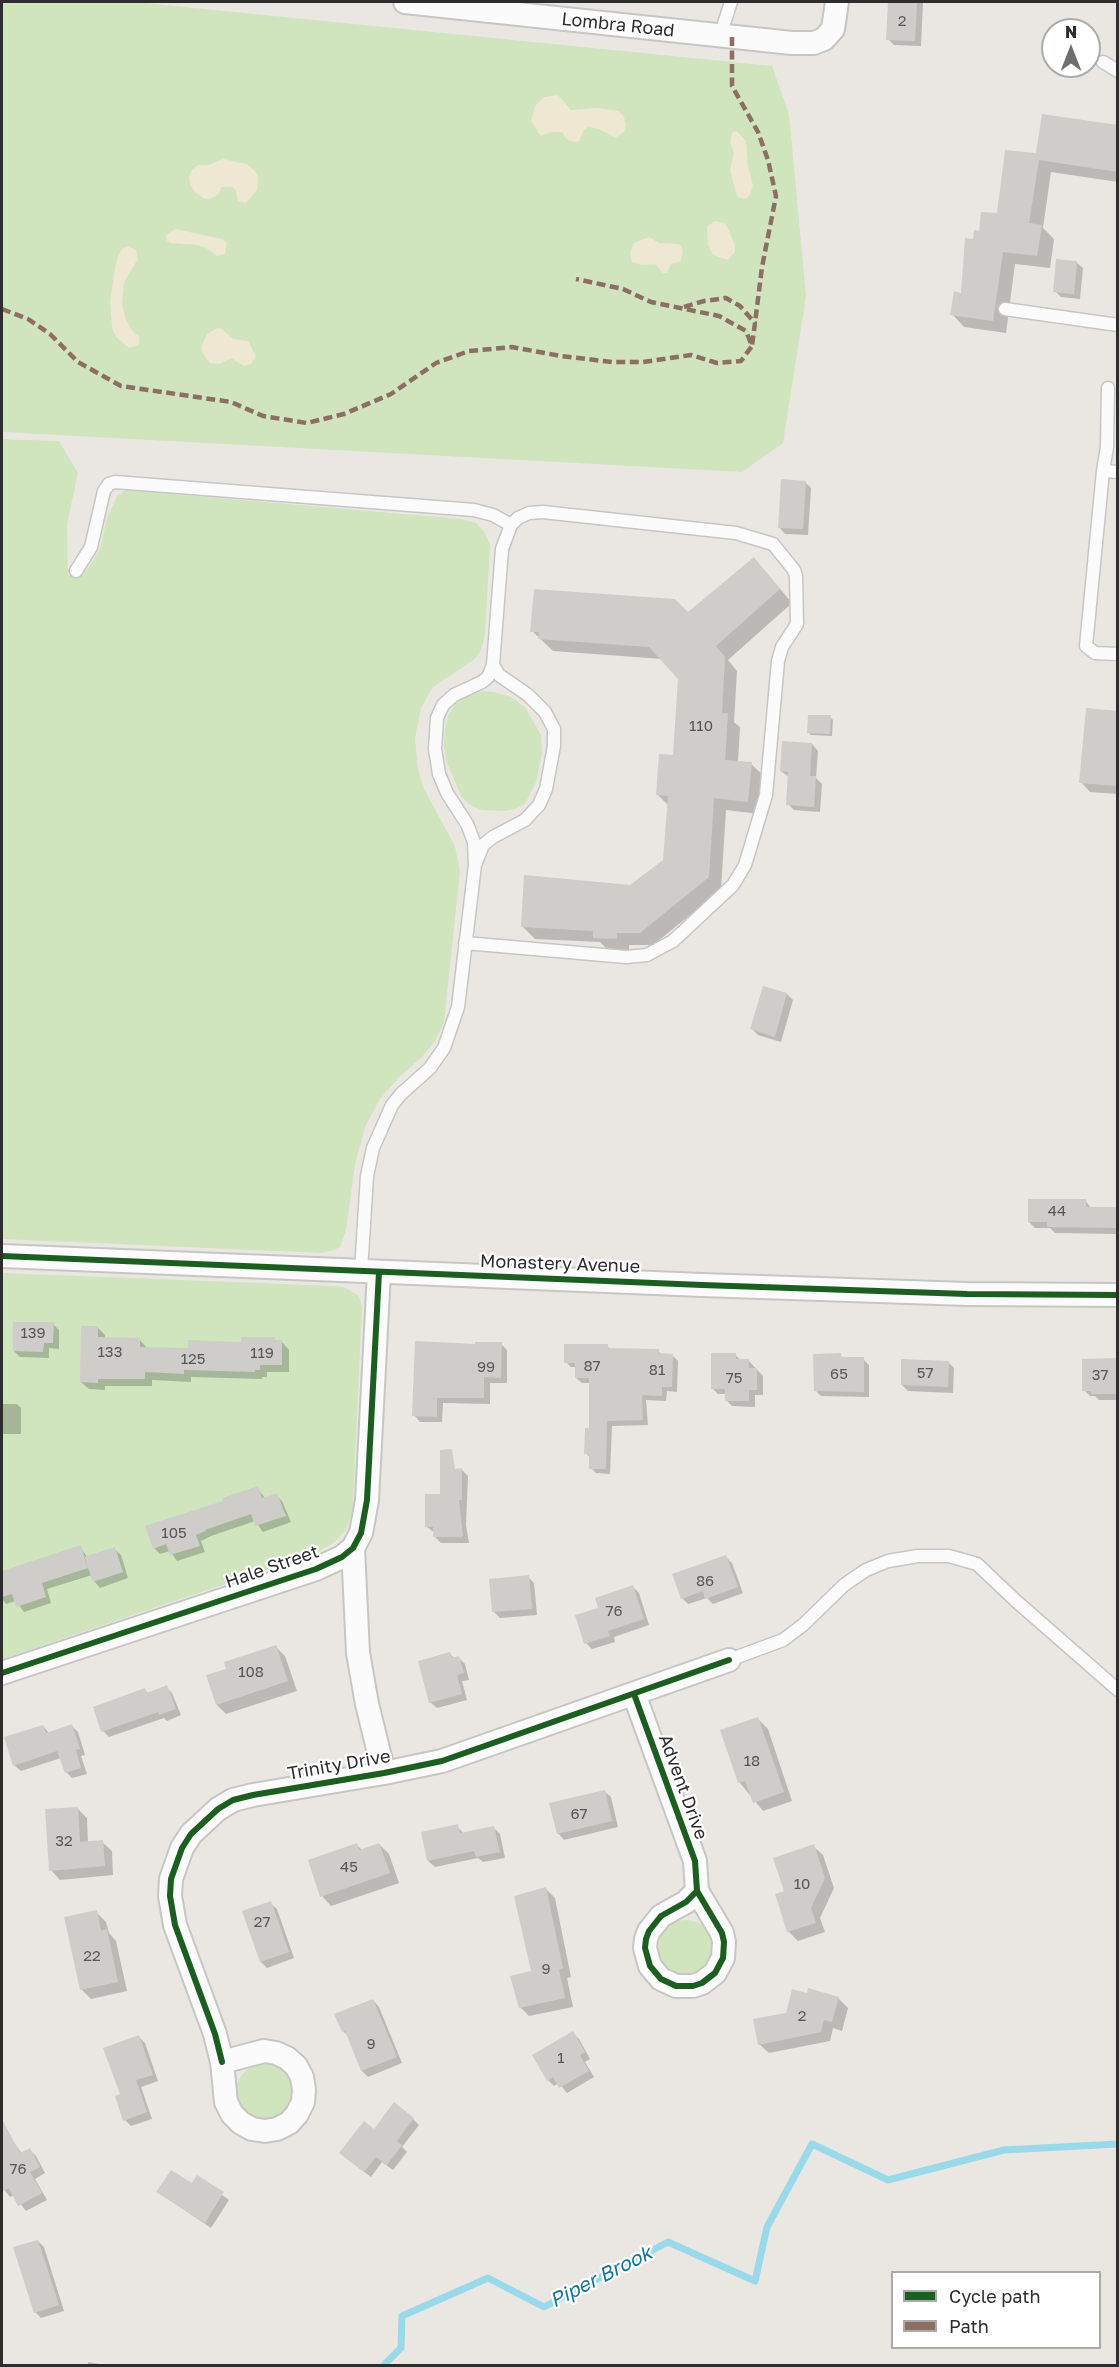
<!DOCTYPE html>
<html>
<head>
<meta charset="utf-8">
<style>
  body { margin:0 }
  #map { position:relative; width:1119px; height:2367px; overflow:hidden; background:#eae7e3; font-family:"Golos Text",sans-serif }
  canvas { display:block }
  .frame { position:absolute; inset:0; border:3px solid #2d2d2d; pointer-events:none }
  .legend { position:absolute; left:891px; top:2271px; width:210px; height:78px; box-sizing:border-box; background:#fff; border:2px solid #ababab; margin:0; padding:8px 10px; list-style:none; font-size:18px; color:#2d2d2d }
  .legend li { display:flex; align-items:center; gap:12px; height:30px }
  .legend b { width:30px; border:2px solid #ababab }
  .north { position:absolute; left:1041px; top:18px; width:60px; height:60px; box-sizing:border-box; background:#fff; border:2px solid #ababab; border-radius:50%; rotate:0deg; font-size:16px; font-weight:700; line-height:24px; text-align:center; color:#2d2d2d }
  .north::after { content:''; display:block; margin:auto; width:21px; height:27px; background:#6f6e6d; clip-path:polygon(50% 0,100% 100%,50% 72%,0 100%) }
</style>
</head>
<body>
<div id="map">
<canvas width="1119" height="2367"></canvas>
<div class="frame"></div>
<ul class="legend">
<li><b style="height:8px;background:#1b5e20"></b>Cycle path</li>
<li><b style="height:8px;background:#8d6e63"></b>Path</li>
</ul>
<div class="north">N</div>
</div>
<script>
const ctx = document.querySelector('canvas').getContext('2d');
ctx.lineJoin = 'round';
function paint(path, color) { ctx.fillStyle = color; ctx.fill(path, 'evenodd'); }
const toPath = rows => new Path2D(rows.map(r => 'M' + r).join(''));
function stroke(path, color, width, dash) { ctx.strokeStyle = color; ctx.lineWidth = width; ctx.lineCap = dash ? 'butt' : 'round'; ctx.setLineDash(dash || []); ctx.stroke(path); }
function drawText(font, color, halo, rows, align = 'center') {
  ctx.font = font + ' "Golos Text",sans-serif'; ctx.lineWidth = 4.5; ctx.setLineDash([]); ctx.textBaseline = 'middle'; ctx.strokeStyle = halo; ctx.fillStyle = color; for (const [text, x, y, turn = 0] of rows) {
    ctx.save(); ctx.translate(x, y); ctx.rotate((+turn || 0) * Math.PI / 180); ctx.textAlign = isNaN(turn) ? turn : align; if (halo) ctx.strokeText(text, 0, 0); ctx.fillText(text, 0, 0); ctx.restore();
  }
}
paint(toPath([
  [2,2,135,2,772,66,789,114,806,296,783,443,742,472,2,432],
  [2,439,59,441,78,473,67,524,68,575,77,578,89,567,100,549,107,518,117,496,126,490,461,519,476,523,485,533,490,545,485,636,481,650,475,659,433,687,421,708,415,738,418,770,425,791,455,846,460,871,444,1022,435,1041,422,1057,398,1078,380,1099,365,1127,355,1165,346,1230,340,1247,334,1250,321,1253,2,1239],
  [483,691,495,692,511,697,525,707,541,735,542,754,536,782,525,804,515,809,504,811,482,810,470,805,461,796,447,763,444,747,445,729,448,716,454,706,462,698],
  [2,1273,336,1286,346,1288,359,1296,362,1307,353,1503,351,1517,346,1530,335,1542,318,1552,285,1564,2,1659],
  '659 1947a27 27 0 1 1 54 0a27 27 0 1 1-54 0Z',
  '236 2092a28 28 0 1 1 56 0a28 28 0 1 1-56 0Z'
]), '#d0e4be');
paint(toPath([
  [558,95,571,110,596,108,619,111,624,117,626,125,624,132,615,138,599,129,588,127,584,130,579,141,575,142,567,140,562,132,551,132,541,136,531,121,535,106,544,97],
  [737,131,746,141,748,166,753,185,750,195,746,199,738,197,736,193,730,171,734,153,730,142,731,136,733,132],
  [223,159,247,164,255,171,258,177,257,190,246,203,238,201,236,191,233,187,222,187,218,195,208,199,203,198,195,192,190,184,189,176,192,170,198,165,208,165],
  [714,221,724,223,727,226,735,245,735,252,728,260,713,255,708,245,707,227],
  [175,229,222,239,227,243,225,254,217,256,206,248,198,245,170,243,166,240,166,235],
  [649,237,659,243,679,244,683,250,681,261,671,264,667,273,663,273,655,264,642,265,632,262,630,252,634,243],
  [128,246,136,250,138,259,124,282,122,305,126,320,131,329,139,337,139,345,129,348,116,337,112,328,110,302,115,267,119,254,123,248],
  [217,328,222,329,233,339,248,341,256,356,251,364,244,366,231,358,219,364,210,363,203,354,201,347,207,334]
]), '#eee7d2');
paint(toPath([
  [889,2,923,2,921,46,894,45,888,39],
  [1118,127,1118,182,1051,172,1043,228,1054,239,1050,268,1015,264,1006,333,964,327,952,314,963,294,974,241,998,215,1037,154],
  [1076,262,1083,268,1080,299,1061,297,1055,291],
  [805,482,811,488,808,535,785,534,779,527],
  [766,572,792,603,728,660,737,671,734,722,740,727,738,762,751,764,764,776,760,814,726,810,721,890,653,945,629,945,629,951,608,950,600,942,535,939,522,926,630,887,664,861,669,806,658,795,675,756,680,679,662,659,553,651,532,631,688,614],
  [1118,713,1118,794,1090,792,1081,782],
  [830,717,833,720,832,736,811,735,809,733],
  [812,744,818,751,816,778,822,784,820,812,794,810,788,804,789,777,781,771],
  [787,994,793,1000,781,1042,758,1035,752,1029],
  [1085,1200,1091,1208,1118,1209,1118,1234,1055,1233,1050,1228,1035,1228,1029,1222],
  [53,1324,59,1330,59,1349,49,1348,49,1358,20,1357,14,1351],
  [97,1327,105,1335,105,1339,139,1339,147,1348,189,1349,274,1338,277,1342,282,1342,289,1350,289,1372,267,1372,267,1377,262,1377,262,1379,191,1377,191,1382,152,1380,152,1386,105,1386,105,1390,89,1389,81,1382],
  [501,1344,507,1350,507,1383,490,1383,490,1404,443,1403,442,1422,420,1422,414,1415,477,1346],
  [607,1346,611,1350,658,1351,663,1355,672,1355,678,1361,677,1392,667,1391,666,1401,646,1400,648,1425,612,1426,610,1474,596,1473,591,1468,591,1459,586,1453,591,1430,591,1383,582,1383,576,1378,576,1367,571,1367,566,1362],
  [735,1355,742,1361,749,1361,763,1376,763,1395,755,1395,755,1407,732,1406,726,1400,726,1394,718,1394,712,1388],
  [840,1355,844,1359,863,1359,869,1365,869,1397,821,1396,815,1390],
  [1118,1360,1118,1400,1099,1400,1095,1396,1090,1396,1084,1390],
  [948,1362,954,1368,953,1393,908,1391,902,1385],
  [2,1404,17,1404,21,1408,21,1434,2,1434],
  [462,1470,468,1476,466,1525,469,1543,441,1543,435,1537,435,1533,427,1527,442,1496],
  [257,1488,265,1498,276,1495,282,1501,291,1522,263,1532,255,1521,211,1536,201,1541,205,1552,177,1561,170,1551,160,1554,154,1548,225,1502],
  [80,1547,88,1558,114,1549,121,1555,128,1578,100,1588,94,1581,92,1575,47,1589,51,1603,24,1612,16,1601,6,1604,2,1599,2,1573],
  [726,1557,732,1563,743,1593,713,1604,707,1598,688,1604,682,1598],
  [528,1577,534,1583,537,1615,500,1618,494,1612],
  [633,1587,639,1593,649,1625,614,1637,615,1642,592,1649,586,1643,600,1609],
  [275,1646,285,1656,297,1691,226,1714,217,1705,228,1670],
  [450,1654,455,1659,458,1657,465,1664,469,1680,462,1681,467,1700,437,1708,430,1702],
  [166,1687,172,1693,181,1715,167,1721,164,1718,109,1737,103,1731,145,1690,149,1694],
  [758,1719,768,1729,792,1801,763,1811,740,1783,722,1731],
  [43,1726,49,1733,72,1726,78,1732,85,1755,81,1756,87,1774,72,1778,66,1772,61,1758,21,1771,14,1765],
  [604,1791,611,1797,618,1827,564,1840,558,1833],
  [77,1808,87,1818,88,1843,102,1842,112,1851,113,1875,60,1880,51,1870],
  [457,1826,464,1834,494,1828,500,1834,505,1858,483,1862,478,1858,435,1867,428,1861],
  [379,1844,389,1854,399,1883,331,1906,322,1896,357,1845,362,1850],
  [813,1846,823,1855,834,1888,820,1918,825,1932,798,1941,789,1932,776,1895,786,1892],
  [546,1889,555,1898,571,1977,567,1978,573,2007,529,2016,520,2007,533,1972],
  [270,1903,277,1909,294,1958,267,1968,261,1962,244,1912],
  [96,1912,106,1922,109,1933,116,1941,127,1991,91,1999,81,1989],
  [838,1998,848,2008,842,2031,833,2028,830,2041,769,2053,759,2044,787,2014],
  [373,2000,379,2007,402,2063,368,2077,362,2071,349,2037,343,2031],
  [573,2033,579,2039,590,2059,585,2062,594,2077,567,2093,559,2083,554,2086,548,2080],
  [139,2037,145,2043,158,2081,141,2087,152,2119,131,2126,125,2120,121,2095],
  [413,2119,419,2125,402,2147,407,2152,393,2170,382,2162,371,2177,347,2159,374,2131],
  [8,2134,22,2154,30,2150,36,2156,45,2173,35,2179,47,2200,26,2211,14,2195,10,2197,2,2187,2,2138],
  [197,2177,229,2200,211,2228,158,2192,192,2185],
  [38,2241,44,2247,64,2311,41,2318,35,2312],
  [88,2362,110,2366,88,2366]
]), '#0003');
stroke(toPath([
  [383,2366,401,2348,402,2316,488,2278,544,2307,668,2242,755,2281,767,2227,812,2144,888,2180,1004,2150,1118,2144]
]), '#9ad9e9', 7);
paint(toPath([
  [888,2,917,2,915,41,886,40],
  [1042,114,1118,125,1118,172,1039,160,1029,223,1042,225,1037,256,1003,252,993,321,950,315,954,291,961,293,965,238,973,239,974,230,979,231,981,212,997,213,1005,150,1036,153],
  [1056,259,1077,261,1074,294,1053,292],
  [781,479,806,481,803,529,778,528],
  [754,557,780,589,716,646,725,657,722,713,728,713,725,760,752,762,748,802,714,798,709,877,640,933,617,933,617,939,593,938,593,931,521,927,524,875,630,885,663,860,668,796,656,795,659,754,673,755,678,679,649,647,538,639,539,632,530,632,534,589,675,599,688,612],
  [1086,708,1118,711,1118,786,1079,783],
  [808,715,831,715,830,734,807,733],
  [782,741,812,743,810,776,816,776,814,807,786,805,788,772,780,771],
  [763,986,787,993,775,1037,750,1029],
  [1028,1199,1086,1199,1086,1207,1118,1207,1118,1228,1047,1227,1047,1222,1028,1222],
  [13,1322,54,1322,53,1343,44,1343,43,1352,13,1351],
  [81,1326,98,1326,98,1337,140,1338,140,1347,188,1348,188,1340,241,1342,241,1337,275,1337,275,1340,282,1340,282,1365,260,1365,260,1370,255,1370,255,1372,184,1370,184,1374,145,1372,145,1379,98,1379,98,1383,80,1382],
  [415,1341,475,1344,475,1342,502,1342,501,1378,484,1377,484,1398,437,1398,437,1417,412,1416],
  [564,1344,608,1344,608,1348,659,1349,659,1353,673,1354,672,1387,662,1387,662,1396,642,1395,643,1420,607,1421,606,1469,589,1469,589,1454,584,1454,585,1428,589,1428,589,1378,575,1378,575,1363,564,1363],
  [711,1353,736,1353,736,1359,749,1359,749,1368,757,1368,757,1390,749,1390,749,1401,725,1401,725,1389,711,1389],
  [841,1353,841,1357,864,1357,864,1392,814,1391,813,1354],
  [1118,1358,1118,1394,1091,1394,1091,1391,1082,1391,1082,1359],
  [901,1359,949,1361,948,1387,901,1385],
  [452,1449,455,1469,462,1468,462,1500,459,1500,463,1537,433,1537,433,1527,425,1527,425,1494,440,1494,440,1450],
  [258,1486,262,1498,277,1493,286,1516,255,1526,251,1514,205,1530,206,1531,196,1535,200,1546,170,1555,166,1544,153,1549,145,1526,223,1501,222,1498],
  [81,1545,88,1568,42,1583,46,1597,16,1607,12,1594,2,1597,2,1571],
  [115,1547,123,1572,93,1582,84,1557],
  [726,1555,738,1587,705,1599,703,1591,681,1599,672,1574],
  [529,1575,532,1609,492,1612,489,1579],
  [633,1585,644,1619,608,1631,610,1636,584,1644,575,1615,598,1608,595,1598],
  [276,1645,288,1681,216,1705,206,1675,226,1669,224,1662],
  [450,1652,452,1658,459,1656,464,1673,457,1675,462,1694,429,1703,418,1661],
  [167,1685,176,1709,159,1715,158,1712,101,1732,93,1707,145,1688,147,1693],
  [758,1717,784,1792,753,1803,745,1781,738,1783,720,1730],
  [72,1724,80,1749,76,1750,81,1768,65,1773,57,1751,13,1766,4,1737,43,1725,46,1733],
  [605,1790,612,1821,557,1834,549,1803],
  [78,1807,80,1842,103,1840,105,1866,49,1871,45,1809],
  [458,1824,460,1833,494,1826,500,1852,476,1857,474,1851,427,1861,421,1832],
  [357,1843,359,1850,379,1843,390,1873,320,1897,308,1860],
  [814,1844,825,1878,811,1908,816,1923,787,1932,775,1894,784,1891,773,1858],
  [546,1887,563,1968,559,1970,565,1998,519,2008,510,1976,531,1971,514,1896],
  [271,1901,289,1952,260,1962,242,1911],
  [97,1910,101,1931,107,1929,118,1982,80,1990,64,1917],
  [808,1988,839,1997,832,2022,824,2020,821,2032,758,2045,753,2019,786,2013,792,1989,807,1993],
  [373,1999,397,2057,361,2071,345,2031,342,2032,334,2014],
  [573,2031,585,2052,580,2055,589,2071,559,2088,553,2077,547,2081,532,2055],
  [139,2035,153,2075,136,2080,147,2112,123,2121,115,2096,120,2094,103,2048],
  [394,2102,414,2118,397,2141,402,2145,387,2165,376,2157,364,2172,339,2153,364,2121,374,2129],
  [2,2119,20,2153,30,2148,40,2167,30,2172,42,2193,18,2206,9,2188,2,2192],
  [171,2170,192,2183,197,2175,224,2192,205,2223,156,2192],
  [38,2240,59,2305,34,2313,13,2247]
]), '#cfcdca');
const service = toPath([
  [720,36,731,2],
  [1103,62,1118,71],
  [1005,309,1118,325],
  [1108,388,1107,447,1103,471,1118,472],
  [1103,471,1086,646,1095,653,1118,654],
  [76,571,91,547,104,491,109,484,115,482,474,510,493,515,511,525],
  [465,943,626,957,647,955,673,941,733,885,745,865,766,795,778,661,782,647,797,624,796,576,794,570,773,544,736,533,543,512,529,513,518,518,511,525,502,549,493,665],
  [361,1271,367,1176,373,1148,392,1105,401,1094,430,1068,444,1048,458,1007,475,865,474,842,467,824,447,793,439,774,435,749,437,718,443,705,454,695,482,682,488,677,493,665,499,675,528,695,545,712,554,729,554,746,546,789,539,805,525,820,493,837,483,845,475,865],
  [729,1660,783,1640,803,1625,844,1585,866,1570,888,1561,918,1556,949,1556,977,1564,1016,1601,1118,1690]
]);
const minor = toPath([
  [405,2,792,43,814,43,824,39,833,29,837,2],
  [2,1256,702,1285,967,1294,1118,1295],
  [353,1548,358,1653,367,1704,384,1773],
  [2,1673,316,1569,342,1557,353,1548,361,1533,367,1500,379,1272],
  [634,1694,695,1861,697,1891,722,1933,724,1942,723,1958,715,1973,702,1983,693,1986,676,1986,661,1979,650,1966,645,1948,646,1939,649,1931,661,1916,686,1902,697,1891],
  [264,2051,276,2053,287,2058,296,2066,302,2077,304,2090,303,2102,297,2114,289,2123,277,2129,265,2131,252,2129,241,2123,232,2114,226,2102,222,2062,264,2051],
  [222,2062,215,2034,175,1925,170,1896,171,1879,182,1848,191,1834,218,1809,233,1800,253,1795,384,1773,442,1761,729,1660]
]);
stroke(service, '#c6c6c5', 15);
stroke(minor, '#c6c6c5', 26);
stroke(service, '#fcfbfb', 12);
stroke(minor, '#fcfbfb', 22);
stroke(toPath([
  [732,37,732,86,758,132,768,160,776,196,762,267,755,323],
  [684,307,704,301,726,298,740,306,755,323,752,346],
  [2,309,28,319,50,334,78,362,121,386,231,402,263,416,307,423,344,414,391,394,436,363,469,351,512,347,561,356,612,362,643,362,691,355,717,363,741,361,752,346,746,331,719,316,651,302,623,289,576,279]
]), '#8d6e63', 4.5, [9, 4.5]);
stroke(toPath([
  [2,1256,702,1285,967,1294,1118,1295],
  [2,1673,316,1569,342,1557,353,1548,361,1533,367,1500,379,1272],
  [634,1694,695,1861,697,1891,722,1933,724,1942,723,1958,715,1973,702,1983,693,1986,676,1986,661,1979,650,1966,645,1948,646,1939,649,1931,661,1916,686,1902,697,1891],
  [222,2062,215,2034,175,1925,170,1896,171,1879,182,1848,191,1834,218,1809,233,1800,253,1795,384,1773,442,1761,729,1660]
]), '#1b5e20', 6);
drawText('15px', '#575756', null, [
  ["2",902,21],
  ["110",701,726],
  ["44",1057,1211],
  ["139",33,1333],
  ["133",110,1352],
  ["119",262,1353],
  ["125",193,1359],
  ["87",592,1366],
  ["99",486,1367],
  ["81",657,1370],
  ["57",925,1373],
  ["65",839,1374],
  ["37",1100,1375],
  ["75",734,1378],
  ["105",174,1533],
  ["86",705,1581],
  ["76",614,1611],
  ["108",251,1672],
  ["18",752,1761],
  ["67",579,1814],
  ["32",64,1841],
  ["45",349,1867],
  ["10",802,1884],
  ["27",262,1922],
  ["22",92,1956],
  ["9",546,1969],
  ["2",802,2016],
  ["9",371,2044],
  ["1",561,2058],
  ["76",18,2169]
]);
drawText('18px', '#2d2d2d', '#fff', [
  ["Lombra Road",618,25,6],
  ["Monastery Avenue",560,1264,2],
  ["Hale Street",272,1567,-19],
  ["Trinity Drive",339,1765,-10],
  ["Advent Drive",683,1787,70]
]);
drawText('italic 20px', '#13749b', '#fff', [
  ["Piper Brook",601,2277,-27]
]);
</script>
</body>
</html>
